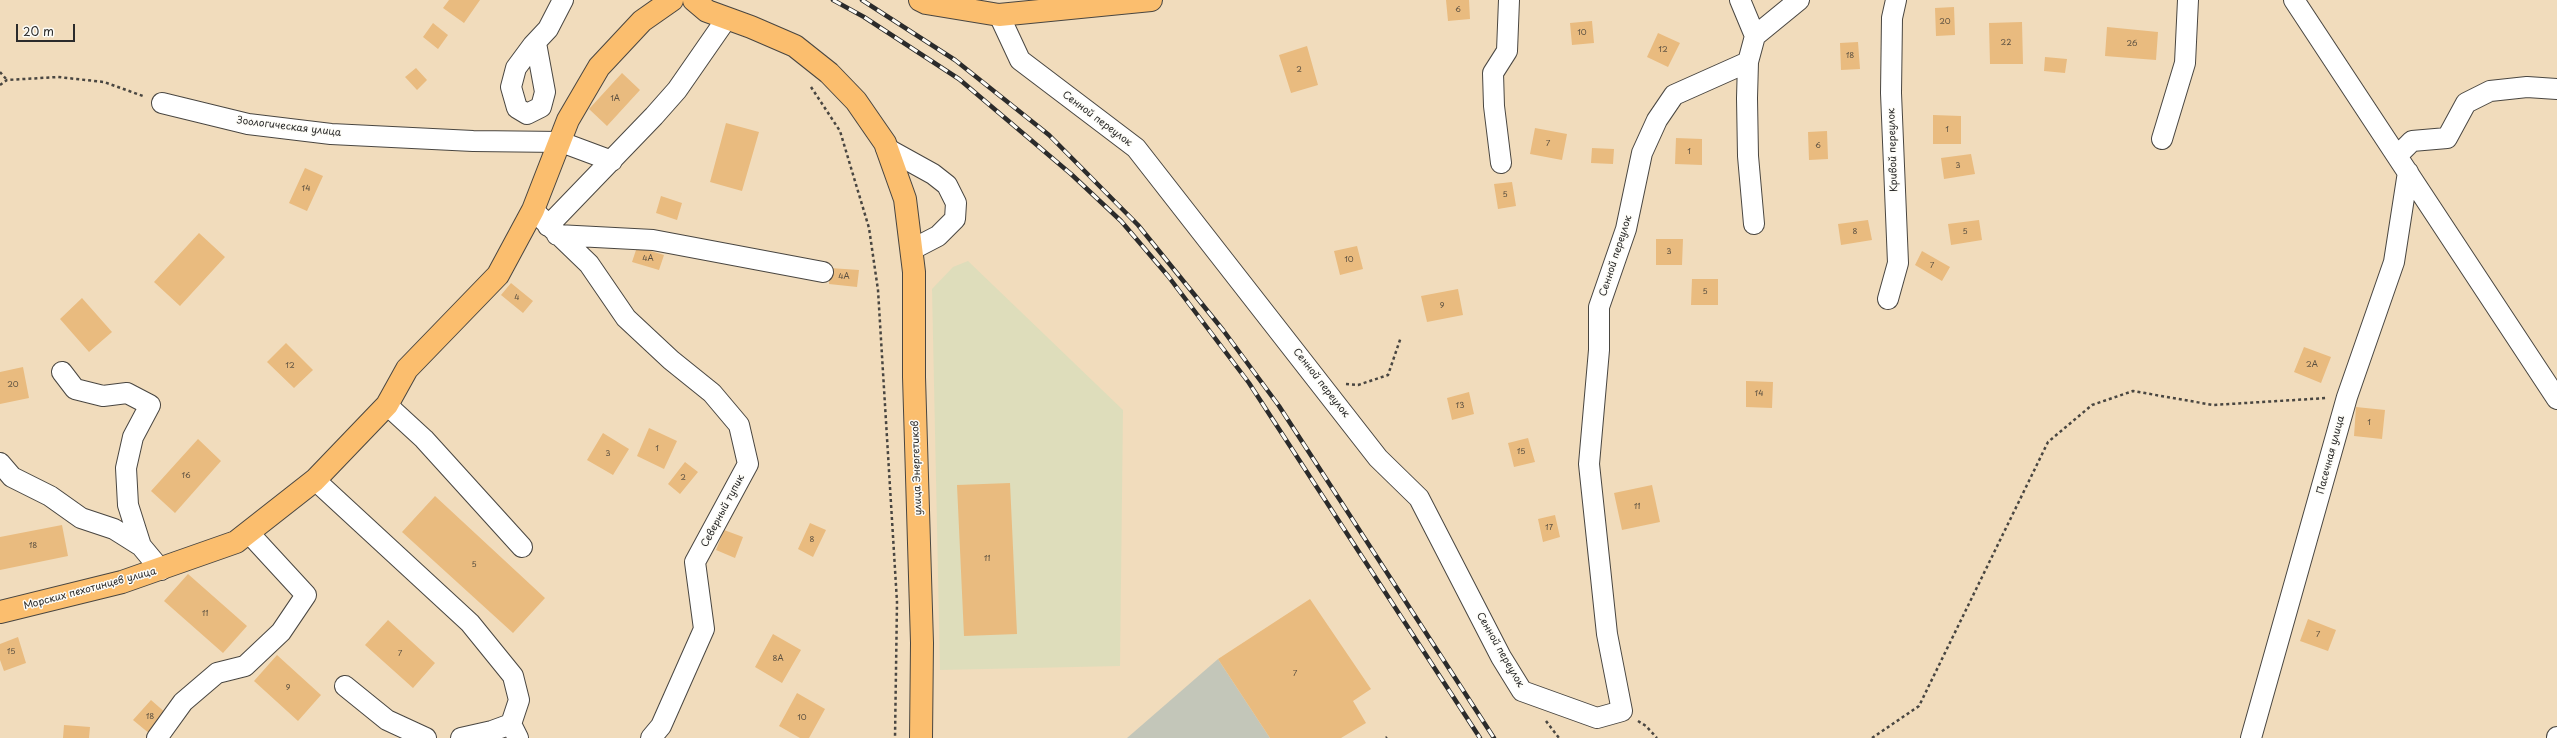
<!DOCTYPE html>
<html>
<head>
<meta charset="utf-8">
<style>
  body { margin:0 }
  #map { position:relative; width:2557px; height:738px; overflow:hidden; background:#f1dcbc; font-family:"Playpen Sans",sans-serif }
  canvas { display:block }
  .scale { position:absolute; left:16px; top:24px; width:59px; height:18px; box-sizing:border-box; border:2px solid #2b2b2b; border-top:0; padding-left:5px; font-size:12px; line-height:14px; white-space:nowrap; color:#2b2b2b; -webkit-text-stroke:3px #fdfcf7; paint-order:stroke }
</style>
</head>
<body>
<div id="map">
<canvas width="2557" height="738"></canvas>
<div class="scale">20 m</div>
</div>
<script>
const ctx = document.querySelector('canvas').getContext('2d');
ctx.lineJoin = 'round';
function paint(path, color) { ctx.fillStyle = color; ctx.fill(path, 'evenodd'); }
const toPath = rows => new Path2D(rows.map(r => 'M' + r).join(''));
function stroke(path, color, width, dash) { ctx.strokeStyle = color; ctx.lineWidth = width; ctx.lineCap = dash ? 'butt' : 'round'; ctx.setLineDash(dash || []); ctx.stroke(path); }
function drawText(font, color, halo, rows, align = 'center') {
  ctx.font = font + ' "Playpen Sans",sans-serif'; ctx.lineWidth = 3; ctx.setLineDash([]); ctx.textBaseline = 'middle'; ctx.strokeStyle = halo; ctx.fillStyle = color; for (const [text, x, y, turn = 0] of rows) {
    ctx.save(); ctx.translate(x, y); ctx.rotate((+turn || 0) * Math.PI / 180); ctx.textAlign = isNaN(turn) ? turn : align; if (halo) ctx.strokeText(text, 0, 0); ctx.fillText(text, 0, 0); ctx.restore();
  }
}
paint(toPath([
  [968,261,1123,410,1120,666,940,670,932,289,953,267]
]), '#deddbb');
paint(toPath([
  [1218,659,1270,738,1127,738]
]), '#c3c6b9');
paint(toPath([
  [449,0,480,0,464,23,443,8],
  [1446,0,1469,0,1470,19,1448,21],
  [1954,7,1955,35,1936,36,1935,8],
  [1592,21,1594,43,1572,45,1570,23],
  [2022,22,2023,64,1990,64,1989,23],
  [433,23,448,35,438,49,423,37],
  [2107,27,2158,32,2156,60,2105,56],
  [1658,33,1680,43,1668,67,1647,57],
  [1858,42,1860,69,1841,70,1840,43],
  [1307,46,1318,85,1291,93,1279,55],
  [2045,57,2067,59,2065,73,2044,71],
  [416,68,427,80,417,90,405,77],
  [622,73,640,90,607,126,589,109],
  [1933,115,1961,116,1961,144,1933,144],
  [726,123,759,132,742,191,710,182],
  [1535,128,1567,134,1562,160,1530,154],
  [1827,131,1828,159,1809,160,1808,132],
  [1676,138,1702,139,1702,165,1675,164],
  [1592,148,1614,149,1613,164,1591,163],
  [1971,154,1975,174,1944,179,1941,158],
  [305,168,323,176,307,211,289,203],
  [1512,182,1516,206,1498,209,1494,184],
  [661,196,682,203,677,220,656,213],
  [1868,220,1872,240,1841,245,1838,224],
  [1979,220,1982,240,1951,245,1948,224],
  [199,233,225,257,180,306,154,282],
  [1656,239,1683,239,1682,265,1656,265],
  [1357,246,1363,269,1340,275,1334,251],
  [637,247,664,255,659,270,632,262],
  [1922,251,1950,267,1942,281,1915,265],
  [830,268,859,270,857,287,829,284],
  [1692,279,1718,279,1718,305,1691,305],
  [511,283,533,301,523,313,501,295],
  [1458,289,1463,315,1427,322,1421,296],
  [82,298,112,332,89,352,60,319],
  [286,343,313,370,294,388,267,362],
  [2304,347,2331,357,2321,383,2294,372],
  [23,367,29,398,0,404,0,372],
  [1746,381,1773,382,1772,408,1746,407],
  [1469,392,1474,414,1452,420,1447,398],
  [2356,407,2385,410,2382,439,2354,436],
  [649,428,677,441,664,469,637,456],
  [603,433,629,449,613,475,587,460],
  [1528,438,1535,462,1514,467,1508,443],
  [198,439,221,461,175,513,151,491],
  [685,462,698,472,680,494,668,484],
  [1010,483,1017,634,964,636,957,485],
  [1652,485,1660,522,1622,530,1614,493],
  [435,496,545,598,513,633,402,532],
  [1555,515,1560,537,1543,542,1538,519],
  [810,523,826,530,813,557,798,549],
  [62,525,68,556,0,570,0,537],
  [724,530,743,537,735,558,716,550],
  [188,574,247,626,223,653,164,601],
  [1310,599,1371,689,1353,701,1366,723,1341,738,1270,738,1218,659],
  [2308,619,2336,630,2328,651,2300,641],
  [388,620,435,663,413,688,365,645],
  [773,634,801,650,782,683,755,667],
  [18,637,26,663,4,671,0,660,0,644],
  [277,655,321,695,298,721,254,681],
  [797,693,825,709,809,738,800,738,779,726],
  [151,700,167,714,150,734,133,720],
  [64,725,90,727,89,738,63,738]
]), '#e9bb7f');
const minor = toPath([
  [1740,0,1755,36,1748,62,1747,98,1748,156,1754,224],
  [2294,0,2557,399],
  [999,15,1020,60,1136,148,1378,458,1419,498,1501,657,1522,691,1597,718,1622,711,1607,634,1589,464,1599,350,1599,307,1626,229,1642,153,1657,120,1674,95,1748,62],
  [1755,36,1799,0],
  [536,43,545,92,541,107,527,114,517,108,511,87,516,68,533,45,548,29,563,0],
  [162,103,248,124,331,134,473,141,561,142,612,161],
  [2162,139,2185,63,2188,0],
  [886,148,933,174,947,185,956,203,955,219,938,236,911,250],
  [2397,156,2412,141,2447,138,2466,103,2490,91,2527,87,2557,89],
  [1501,163,1494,106,1493,73,1507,51,1509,0],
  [533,210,589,264,626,318,671,360,712,393,739,425,748,464,695,562,704,629,661,726,651,738],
  [548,226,654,116,677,90,727,18],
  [557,235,653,240,823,272],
  [1888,299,1898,263,1891,93,1892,18,1896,0],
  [62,372,75,389,103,396,127,393,150,405,133,437,126,468,128,505,141,546,161,570],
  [387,405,424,439,522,547],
  [0,463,12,477,50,496,81,518,114,529,141,546],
  [315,480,470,623,513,676,519,700,511,724,518,738],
  [345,686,387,720,426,738],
  [157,738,183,702,217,673,245,666,281,632,306,595,248,532],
  [461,738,492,731,511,724],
  [2251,738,2347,397,2394,262,2408,172],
  [2557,738,2557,737]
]);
const major = toPath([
  [694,0,707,11,751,27,795,46,829,73,856,101,885,143,905,199,914,272,914,377,922,643,921,738],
  [920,0,926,3,999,15,1151,0],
  [0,612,122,582,236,542,315,480,387,405,407,369,498,275,533,210,568,120,599,67,642,21,672,0]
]);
stroke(minor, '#494641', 22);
stroke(major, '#494641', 24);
stroke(toPath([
  [0,72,7,80],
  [0,85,7,80,58,77,104,82,143,96],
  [811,87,840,131,869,228,878,290,897,602,895,738],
  [1346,384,1358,385,1388,375,1401,337],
  [1546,721,1559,738],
  [1638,721,1646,726,1657,738],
  [1386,738,1387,737],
  [1872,738,1919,706,2048,442,2092,405,2133,391,2213,405,2327,398]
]), '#494641', 2.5, [3, 3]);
stroke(minor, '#fff', 20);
stroke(major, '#fbbe6e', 22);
const rail = toPath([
  [833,0,864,17,959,79,1071,174,1121,221,1168,276,1249,383,1480,738],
  [862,0,955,60,1049,135,1138,225,1223,330,1279,406,1494,738]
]);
stroke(rail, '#2b2b2b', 4.5);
stroke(rail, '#fdfcf7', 3, [9]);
drawText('8px', '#5a4f40', null, [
  ["6",1458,10],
  ["20",1945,22],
  ["10",1582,33],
  ["22",2006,43],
  ["26",2132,44],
  ["12",1663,50],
  ["18",1850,56],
  ["2",1299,70],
  ["1А",615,99],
  ["1",1947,130],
  ["7",1548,144],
  ["6",1818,146],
  ["1",1689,152],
  ["3",1958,166],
  ["14",306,189],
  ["5",1505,195],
  ["8",1855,232],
  ["5",1965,232],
  ["3",1669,252],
  ["4А",648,259],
  ["10",1349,260],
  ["7",1932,266],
  ["4А",844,277],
  ["5",1705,292],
  ["4",517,298],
  ["9",1442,306],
  ["2А",2312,365],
  ["12",290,366],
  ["20",13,385],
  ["14",1759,394],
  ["13",1460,406],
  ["1",2369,423],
  ["1",657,449],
  ["15",1521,452],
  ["3",608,454],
  ["16",186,476],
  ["2",683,478],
  ["11",1637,507],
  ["17",1549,528],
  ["8",812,540],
  ["18",33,546],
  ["11",987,559],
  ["5",474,565],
  ["11",205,614],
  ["7",2318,635],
  ["15",11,652],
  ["7",400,654],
  ["8А",778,659],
  ["7",1295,674],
  ["9",288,688],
  ["18",150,717],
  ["10",802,718]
]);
drawText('10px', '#2b2b2b', '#fdfcf7', [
  ["Сенной переулок",1097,119,37],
  ["Зоологическая улица",289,127,7],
  ["Кривой переулок",1893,150,-92],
  ["Сенной переулок",1616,256,-72],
  ["Сенной переулок",1321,383,52],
  ["Пасечная улица",2331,455,-75],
  ["улица Энергетиков",917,468,-92],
  ["Северный тупик",723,511,-62],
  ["Морских пехотинцев улица",90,589,-15],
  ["Сенной переулок",1500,650,60]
]);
</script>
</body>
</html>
